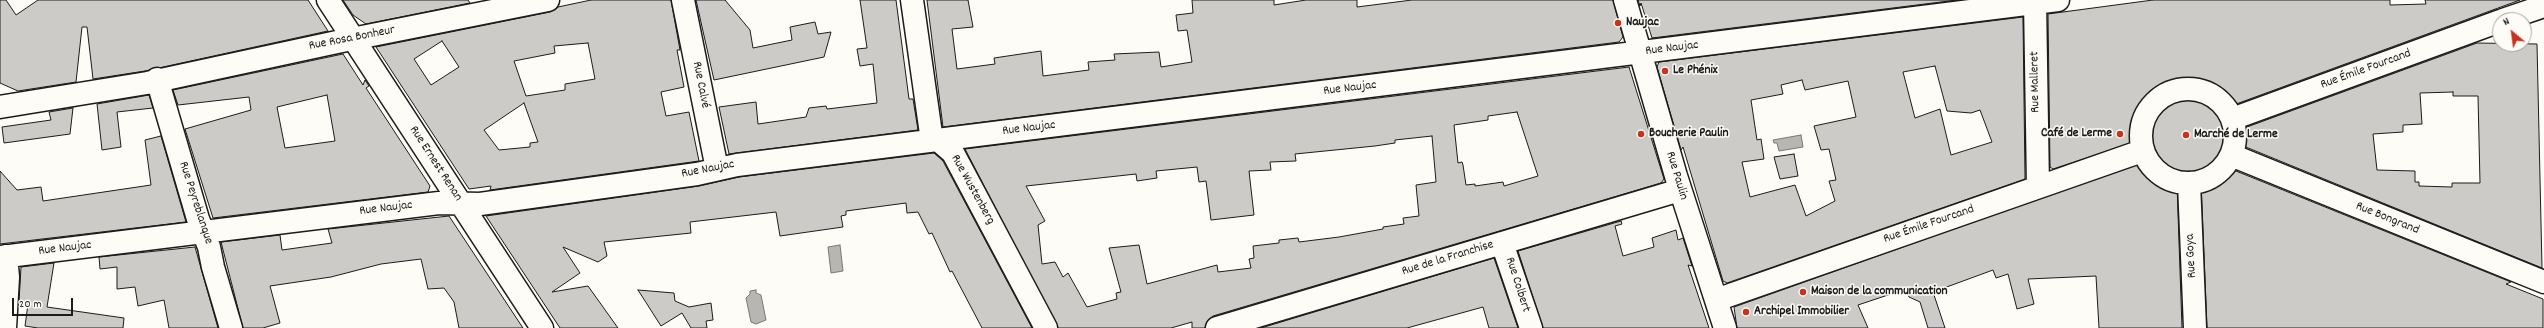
<!DOCTYPE html>
<html>
<head>
<meta charset="utf-8">
<style>
  body { margin:0 }
  #map { position:relative; width:2544px; height:328px; overflow:hidden; background:#fdfcf7; font-family:Dekko,sans-serif }
  canvas { display:block }
  .north { position:absolute; left:2492px; top:12px; width:40px; height:40px; box-sizing:border-box; background:#fdfcf7; border:1px solid #a3a29f; border-radius:50%; rotate:331deg; font-size:11px; font-weight:700; line-height:16px; text-align:center; color:#1c1c1c }
  .north::after { content:''; display:block; margin:auto; width:14px; height:18px; background:#c8321e; clip-path:polygon(50% 0,100% 100%,50% 72%,0 100%) }
  .scale { position:absolute; left:12px; top:298px; width:61px; height:18px; box-sizing:border-box; border:2px solid #1c1c1c; border-top:0; padding-left:5px; font-size:12px; line-height:14px; white-space:nowrap; color:#1c1c1c; -webkit-text-stroke:3px #fdfcf7; paint-order:stroke }
</style>
</head>
<body>
<div id="map">
<canvas width="2544" height="328"></canvas>
<div class="north">N</div>
<div class="scale">20 m</div>
</div>
<script>
const ctx = document.querySelector('canvas').getContext('2d');
ctx.lineJoin = 'round';
function paint(path, color) { ctx.fillStyle = color; ctx.fill(path, 'evenodd'); }
const toPath = rows => new Path2D(rows.map(r => 'M' + r).join(''));
function stroke(path, color, width, dash) { ctx.strokeStyle = color; ctx.lineWidth = width; ctx.lineCap = dash ? 'butt' : 'round'; ctx.setLineDash(dash || []); ctx.stroke(path); }
function drawText(font, color, halo, rows, align = 'center') {
  ctx.font = font + ' Dekko,sans-serif'; ctx.lineWidth = 3; ctx.setLineDash([]); ctx.textBaseline = 'middle'; ctx.strokeStyle = halo; ctx.fillStyle = color; for (const [text, x, y, turn = 0] of rows) {
    ctx.save(); ctx.translate(x, y); ctx.rotate((+turn || 0) * Math.PI / 180); ctx.textAlign = isNaN(turn) ? turn : align; if (halo) ctx.strokeText(text, 0, 0); ctx.fillText(text, 0, 0); ctx.restore();
  }
}
const water = toPath([
  [1801,135,1803,147,1779,151,1777,143,1774,143,1773,140,1801,135],
  [840,245,843,271,831,273,828,247,840,245],
  [756,290,756,293,761,295,766,320,756,324,751,322,746,298,750,294,750,291,756,290]
]);
paint(water, '#b7b6b2');
stroke(water, '#797876', 1);
const building = toPath([
  [0,0,6,0,16,15,38,0,308,0,328,31,145,71,93,79,87,27,82,27,76,82,18,91,0,83,0,0],
  [343,0,468,0,470,3,366,24,353,15,343,0],
  [591,0,671,0,680,50,677,50,684,87,661,92,666,116,689,112,699,161,490,190,491,186,469,189,376,47,550,12,558,7,591,0],
  [442,41,459,67,431,85,414,59,442,41],
  [588,43,595,79,565,84,565,90,526,96,514,61,555,53,554,46,588,43],
  [524,103,538,142,530,143,530,147,499,150,484,130,524,103],
  [696,0,725,0,750,30,753,48,792,40,790,27,815,22,818,34,831,32,824,57,714,80,696,0],
  [860,0,896,0,909,99,913,99,918,130,729,154,719,107,756,102,758,124,806,117,809,108,826,106,827,109,877,103,873,64,860,66,857,49,867,48,860,0],
  [927,0,968,0,973,27,952,29,957,69,995,64,994,58,1041,51,1043,76,1089,70,1088,62,1115,60,1114,54,1159,52,1161,67,1192,62,1187,30,1178,31,1176,15,1193,13,1192,0,1274,0,1274,5,1306,0,1357,0,1357,7,1412,0,1613,0,1623,37,1619,42,943,127,927,0],
  [1638,0,1957,0,1652,38,1641,3,1640,6,1638,0],
  [2153,0,2390,0,2390,5,2426,4,2425,0,2520,0,2228,107,2220,117,2224,128,2236,131,2477,43,2537,44,2542,268,2236,143,2224,145,2219,156,2226,167,2511,282,2506,284,2543,299,2543,328,2207,328,2201,182,2199,176,2189,171,2182,173,2177,184,2182,328,2099,328,2096,276,2028,279,2034,304,2017,309,2008,274,1996,278,1993,270,1933,292,1945,328,1928,328,1920,302,1909,297,1906,289,1858,305,1868,328,1737,328,1734,307,2151,159,2154,147,2150,141,2144,139,2053,169,2050,167,2048,14,2153,0],
  [2453,92,2453,96,2478,96,2480,183,2452,183,2452,187,2419,186,2419,182,2415,182,2415,171,2377,170,2373,134,2403,132,2403,125,2422,124,2420,93,2453,92],
  [2023,17,2025,179,1727,283,1723,281,1683,147,1681,150,1657,67,1659,62,2023,17],
  [1935,66,1947,111,1971,113,1980,110,1992,142,1951,155,1940,109,1915,118,1903,72,1935,66],
  [1802,80,1805,90,1848,81,1856,117,1814,126,1821,150,1829,149,1836,180,1829,181,1835,201,1806,216,1795,185,1750,197,1742,162,1764,159,1761,139,1757,140,1751,100,1783,94,1781,85,1802,80],
  [343,54,363,85,365,80,369,86,366,88,430,186,428,192,213,218,185,129,251,110,249,97,178,105,173,90,343,54],
  [327,95,335,141,285,148,277,107,327,95],
  [1629,67,1664,179,1661,183,1213,316,1208,320,1205,328,1192,328,1192,322,1171,328,1058,328,965,149,1629,67],
  [1517,112,1538,176,1504,186,1503,182,1475,186,1475,184,1466,185,1463,165,1462,162,1458,163,1454,125,1488,120,1488,116,1517,112],
  [1432,136,1436,182,1416,185,1419,216,1403,218,1404,224,1383,227,1383,229,1339,237,1299,242,1298,238,1279,240,1279,243,1253,246,1254,258,1249,259,1251,268,1218,272,1217,265,1147,284,1139,245,1109,248,1121,292,1116,293,1117,299,1087,307,1068,273,1063,277,1055,262,1042,264,1038,225,1045,221,1026,186,1136,174,1137,181,1157,178,1156,171,1197,167,1199,182,1206,181,1211,220,1254,215,1249,171,1271,170,1270,162,1296,161,1295,154,1375,146,1395,143,1395,140,1432,136],
  [149,95,153,108,117,112,121,147,102,150,97,104,149,95],
  [73,108,70,134,4,143,2,127,51,120,49,112,73,108],
  [161,136,186,222,0,244,0,171,17,190,41,187,43,201,151,185,145,140,161,136],
  [934,153,943,161,1032,328,982,328,952,271,950,272,932,233,929,234,918,212,907,213,906,203,846,211,846,215,841,216,843,227,780,236,776,212,690,222,691,233,604,242,607,256,598,262,563,247,580,273,552,292,588,286,618,328,560,328,486,216,699,186,739,177,934,153],
  [1794,154,1798,176,1780,179,1774,157,1794,154],
  [449,216,523,328,459,328,454,302,444,288,428,289,421,259,381,264,331,277,270,286,280,323,263,328,243,328,221,242,280,235,282,250,332,243,328,229,449,216],
  [1621,221,1622,224,1615,226,1623,256,1654,247,1652,238,1676,230,1678,240,1683,238,1692,266,1688,265,1709,328,1543,328,1518,251,1621,221],
  [195,247,218,328,169,328,164,300,138,306,135,287,117,289,117,267,100,269,99,257,195,247],
  [1494,258,1518,328,1489,328,1483,307,1407,328,1261,328,1494,258],
  [54,263,47,307,124,318,123,328,38,328,25,326,28,304,19,302,21,267,54,263],
  [638,290,674,293,675,301,689,307,711,303,713,320,706,321,707,328,691,328,682,313,661,326,638,290]
]);
paint(building, '#cccbc8');
stroke(building, '#1c1c1c', 1);
const minor = toPath([
  [328,0,542,328],
  [683,0,717,169],
  [912,0,931,134,953,153,1046,328],
  [1625,0,1676,176,1725,328],
  [2035,0,2038,187],
  [2503,20,2544,6],
  [157,79,198,219,209,247,213,267,231,328],
  '2141 136a47 47 0 1 1 94 0a47 47 0 1 1-94 0Z',
  [0,107,147,83,337,42,548,0],
  [2232,119,2500,21],
  [2231,155,2544,282],
  [2189,183,2195,328],
  [1502,243,1531,328],
  [0,257,439,203,480,204,697,174,737,165,2058,0],
  [1716,300,2142,151],
  [5,328,8,277,6,256],
  [1217,328,1680,190]
]);
stroke(minor, '#1c1c1c', 25);
stroke(minor, '#fdfcf7', 22);
for (const [x, y, r, color] of [
  [1618,23,4,"#c8321e"],
  [1665,71,4,"#c8321e"],
  [1641,134,4,"#c8321e"],
  [2120,134,4,"#c8321e"],
  [2186,135,4,"#c8321e"],
  [1803,292,4,"#c8321e"],
  [1746,312,4,"#c8321e"]
]) { const dot = new Path2D(); dot.arc(x, y, r, 0, 2 * Math.PI); ctx.fillStyle = color; ctx.fill(dot); stroke(dot, '#fdfcf7', 1.5); }
drawText('bold 13px', '#1c1c1c', '#fdfcf7', [
  ["Naujac",1626,23],
  ["Le Phénix",1673,71],
  ["Boucherie Paulin",1649,134],
  ["Café de Lerme",2112,134,"right"],
  ["Marché de Lerme",2194,135],
  ["Maison de la communication",1811,292],
  ["Archipel Immobilier",1754,312]
], 'left');
drawText('13px', '#1c1c1c', '#fdfcf7', [
  ["Rue Rosa Bonheur",352,39,-11],
  ["Rue Naujac",1672,49,-7],
  ["Rue Émile Fourcand",2366,70,-20],
  ["Rue Malleret",2036,82,-91],
  ["Rue Calvé",700,85,79],
  ["Rue Naujac",1350,89,-7],
  ["Rue Naujac",1029,129,-7],
  ["Rue Ernest Renan",435,164,57],
  ["Rue Naujac",708,170,-11],
  ["Rue Paulin",1676,176,73],
  ["Rue Wustenberg",972,190,61],
  ["Rue Peyreblanque",195,203,72],
  ["Rue Naujac",386,209,-7],
  ["Rue Bongrand",2387,219,22],
  ["Rue Émile Fourcand",1929,225,-19],
  ["Rue Naujac",65,249,-7],
  ["Rue Goya",2192,256,-93],
  ["Rue de la Franchise",1448,259,-17],
  ["Rue Colbert",1517,285,72]
]);
</script>
</body>
</html>
